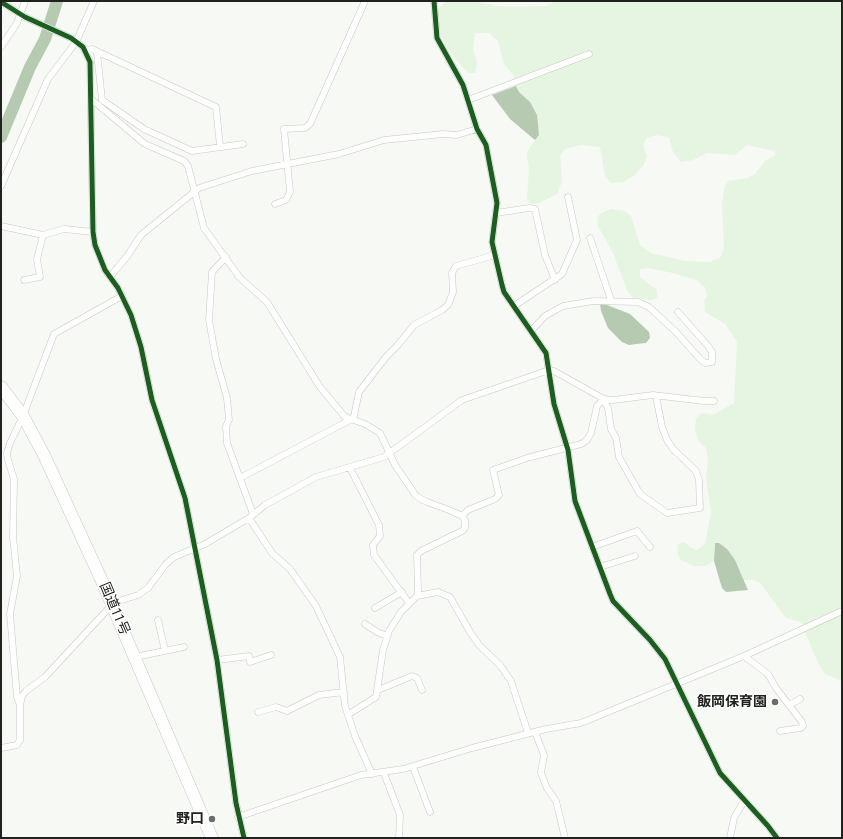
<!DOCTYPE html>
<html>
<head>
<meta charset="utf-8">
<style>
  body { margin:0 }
  #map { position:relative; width:843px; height:839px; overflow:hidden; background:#f6f9f4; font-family:"Roboto Condensed",sans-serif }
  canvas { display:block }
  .frame { position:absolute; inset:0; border:2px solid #20221f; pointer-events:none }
</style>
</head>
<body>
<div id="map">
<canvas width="843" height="839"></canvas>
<div class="frame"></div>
</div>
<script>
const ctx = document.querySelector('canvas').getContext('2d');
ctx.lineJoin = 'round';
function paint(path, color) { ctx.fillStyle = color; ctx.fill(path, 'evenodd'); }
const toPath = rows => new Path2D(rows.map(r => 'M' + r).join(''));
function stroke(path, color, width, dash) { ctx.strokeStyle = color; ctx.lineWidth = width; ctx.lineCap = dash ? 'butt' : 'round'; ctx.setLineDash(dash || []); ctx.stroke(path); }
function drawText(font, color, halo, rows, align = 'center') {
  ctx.font = font + ' "Roboto Condensed","Noto Sans JP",sans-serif'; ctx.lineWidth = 3.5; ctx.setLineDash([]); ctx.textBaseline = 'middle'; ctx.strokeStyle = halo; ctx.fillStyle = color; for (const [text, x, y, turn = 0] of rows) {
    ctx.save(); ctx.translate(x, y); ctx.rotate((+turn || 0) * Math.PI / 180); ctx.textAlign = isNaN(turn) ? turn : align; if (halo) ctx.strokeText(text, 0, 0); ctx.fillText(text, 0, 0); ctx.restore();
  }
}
paint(toPath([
  [446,1,473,1,496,6,511,7,546,6,554,1,842,1,842,681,825,674,818,663,801,622,786,618,760,583,754,580,744,580,735,560,714,546,714,561,705,566,694,566,681,560,677,553,678,544,684,542,691,548,697,550,705,544,711,513,706,478,708,461,706,448,698,440,695,431,696,418,702,413,713,415,734,403,737,342,725,324,705,312,704,301,707,296,705,287,696,280,673,273,648,268,640,269,640,277,657,290,657,298,651,300,632,297,627,290,613,253,597,224,598,216,603,212,612,209,625,211,631,216,640,245,651,253,685,261,709,262,720,258,724,248,722,205,724,188,728,181,748,178,755,174,765,161,775,155,775,151,747,145,735,155,707,153,693,160,681,162,673,152,669,137,656,135,646,139,643,146,647,157,643,166,635,175,623,182,611,183,605,176,600,147,581,145,565,149,560,156,562,182,557,194,539,203,531,204,527,199,529,169,527,154,530,147,539,135,530,102,519,92,513,74,504,64,498,41,489,33,475,33,473,47,477,63,475,73,469,73,463,68,447,48,438,29,438,9]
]), '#e6f5e1');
paint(toPath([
  [516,86,519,92,530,102,537,115,539,135,535,140,510,119,492,95],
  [602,303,630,314,649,332,650,338,646,343,636,344,629,345,622,342,608,328,601,311,600,304],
  [715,543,719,543,727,549,735,560,748,590,726,592,722,588,714,561]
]), '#b6c9b1');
stroke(toPath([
  [1,137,30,67,45,39,57,1]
]), '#b6c9b1', 12);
const street = toPath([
  [434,1,437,38,463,85,477,129,486,145,497,203,492,242,502,285,504,292,546,353,554,404,568,450,575,501,610,594,613,601,650,640,665,659,720,773,768,826,777,838],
  [1,2,25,17,71,38,83,47,90,62,93,232,95,245,105,270,118,288,131,315,141,347,152,400,185,498,217,660,236,803,244,838],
  [1,47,17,23,25,1],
  [85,51,92,49,216,107,220,146],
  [97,53,102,100,144,129,192,151,243,144],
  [91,99,145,144,184,161,188,166,204,228,240,278,267,302,320,387,345,417,365,424,380,433,395,465,416,496,427,502,449,510,462,516,465,520,465,528,462,531,421,551,417,555,418,591,417,596,401,612,389,631,383,650,376,697,349,714],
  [468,100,589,54],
  [1,186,48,79,76,42,94,1],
  [275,204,286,200,290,192,284,129,305,128,310,124,365,1],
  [496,213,529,208,535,209,545,255,555,280],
  [1,226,43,235],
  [590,238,611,300],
  [226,257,212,272,209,320,216,359,227,398,229,420,226,426,227,443,253,514],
  [110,277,128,255,141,235,199,188,252,171,339,154,384,140,443,134,457,135,477,129],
  [24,280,40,277,37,259,43,235,64,229,93,232],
  [514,306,562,274,577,240,568,197],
  [531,331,545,316,563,306,593,301,638,302,649,307,675,331,701,360,705,363,712,362,712,352,708,346,678,312],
  [604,401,608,408,611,429,616,438,619,457,640,494,667,513,700,508,699,480,696,471,673,449,667,440,662,427,656,396],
  [350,468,379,525,380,536,373,545,374,555,409,603],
  [240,478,350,420,354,416,359,392,386,357,397,346,414,325,442,310,448,305,453,292,452,273,456,266,495,255],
  [462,516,468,510,495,499,499,495,493,470,527,458,581,444,587,440,591,433,597,406,604,399],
  [249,518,272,553,290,569,316,606,340,657,345,706,355,736,372,774],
  [592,547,637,531,650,547],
  [600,567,635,556],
  [417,596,438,592,450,597,470,632,479,645,500,665,511,681,528,733],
  [375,608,402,592],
  [158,620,165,651],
  [365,624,377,632,387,636],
  [744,656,768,674,776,688,802,722,803,726,801,728,780,731],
  [135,657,184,647],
  [217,660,249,656,250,662,271,655],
  [378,690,412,676,417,678,422,690],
  [20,705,17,697,10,614,17,576,13,537,14,479,8,460,7,453,10,443,23,416,54,334,122,296],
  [789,705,800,699],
  [258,712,276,707,287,711,319,695,344,692],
  [535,732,544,755,541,773,547,788,556,801,565,838],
  [1,748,17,745,20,740,20,705,22,696,26,691,45,677,108,609,119,601,138,595,148,588,166,564,174,557,205,544,249,518,265,505,316,477,384,457,462,400,549,370,554,371,604,399,613,400,653,395,704,401,714,401],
  [413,767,430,812],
  [384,773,400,815,399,838],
  [238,817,361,775,403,769,472,748,546,729,581,723,744,656,842,611],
  [730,838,734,818,744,801]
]);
const highway = toPath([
  [1,387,23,416,44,455,101,579,212,838]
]);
stroke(street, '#c7c9c5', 7);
stroke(highway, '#c7c9c5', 13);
stroke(street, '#fefefd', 6);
stroke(highway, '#fefefd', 12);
stroke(toPath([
  [434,1,437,38,463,85,477,129,486,145,497,203,492,242,502,285,504,292,546,353,554,404,568,450,575,501,610,594,613,601,650,640,665,659,720,773,768,826,777,838],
  [1,2,25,17,71,38,83,47,90,62,93,232,95,245,105,270,118,288,131,315,141,347,152,400,185,498,217,660,236,803,244,838]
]), '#1b5e20', 5);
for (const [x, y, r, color] of [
  [775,702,4,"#6b6d6a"],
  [212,819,4,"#6b6d6a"]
]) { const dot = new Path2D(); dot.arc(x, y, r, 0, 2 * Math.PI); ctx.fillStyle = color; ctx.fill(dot); stroke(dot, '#fff', 1.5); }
drawText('14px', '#20221f', '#fff', [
  ["国道11号",114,609,67]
]);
drawText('bold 14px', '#20221f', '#fff', [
  ["飯岡保育園",767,702],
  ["野口",204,819]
], 'right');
</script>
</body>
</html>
